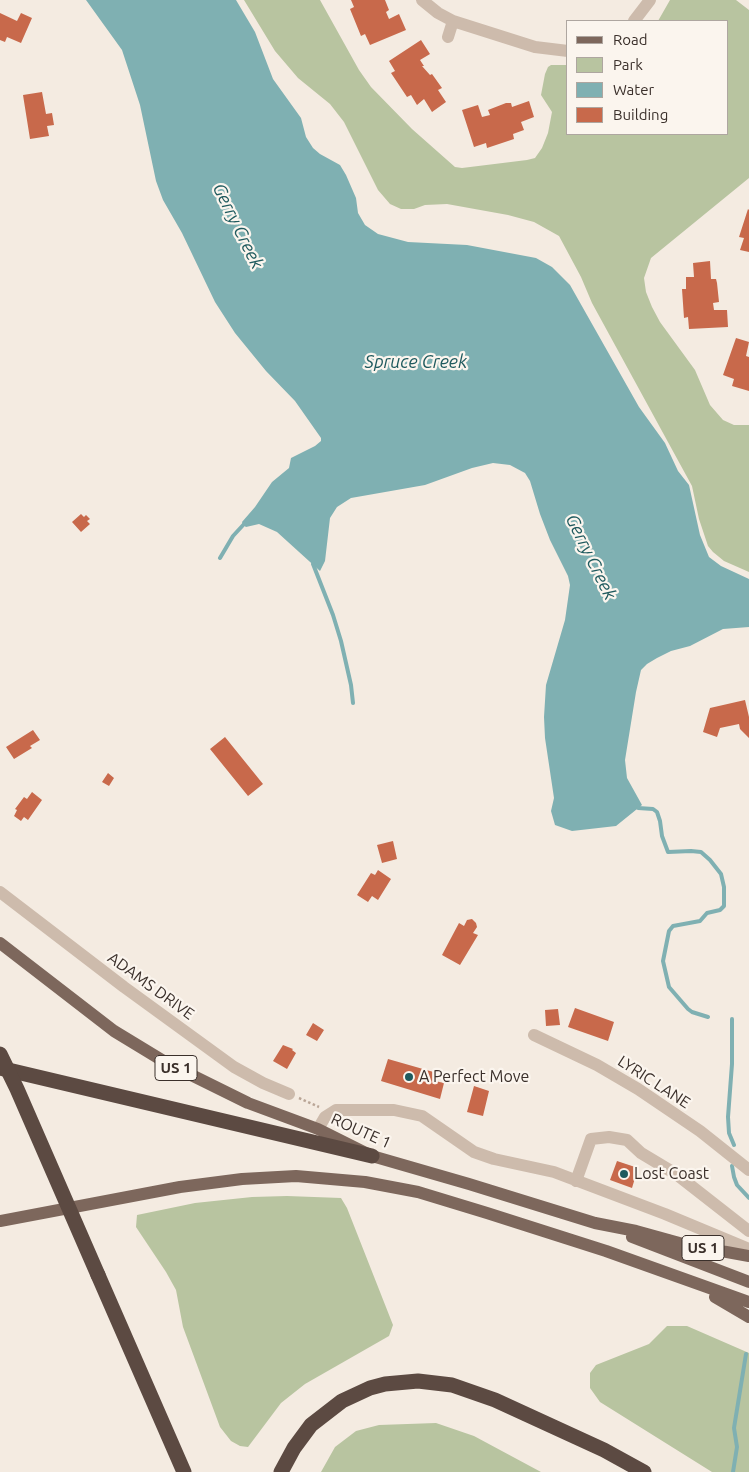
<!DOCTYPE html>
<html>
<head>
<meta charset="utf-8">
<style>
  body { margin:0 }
  #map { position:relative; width:749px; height:1472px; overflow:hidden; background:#f4ebe1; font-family:Ubuntu,sans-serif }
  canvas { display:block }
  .legend { position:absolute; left:566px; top:20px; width:162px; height:115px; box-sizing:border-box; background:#fbf5ee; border:1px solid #aea6a0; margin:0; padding:6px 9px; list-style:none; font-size:15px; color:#3b302b }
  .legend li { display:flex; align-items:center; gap:10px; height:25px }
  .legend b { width:25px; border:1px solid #aea6a0 }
</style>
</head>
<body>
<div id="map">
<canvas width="749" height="1472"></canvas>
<ul class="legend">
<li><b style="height:6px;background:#7d675c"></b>Road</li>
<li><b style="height:14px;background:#b8c4a0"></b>Park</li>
<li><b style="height:14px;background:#7fb0b2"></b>Water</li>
<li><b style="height:14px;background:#c8694b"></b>Building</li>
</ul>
</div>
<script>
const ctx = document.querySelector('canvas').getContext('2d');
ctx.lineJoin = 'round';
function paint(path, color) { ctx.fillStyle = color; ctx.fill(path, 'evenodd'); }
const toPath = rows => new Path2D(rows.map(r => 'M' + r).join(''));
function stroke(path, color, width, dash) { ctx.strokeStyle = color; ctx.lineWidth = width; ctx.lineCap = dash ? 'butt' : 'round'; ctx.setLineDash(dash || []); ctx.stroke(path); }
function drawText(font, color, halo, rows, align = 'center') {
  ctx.font = font + ' Ubuntu,sans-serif'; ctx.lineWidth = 4.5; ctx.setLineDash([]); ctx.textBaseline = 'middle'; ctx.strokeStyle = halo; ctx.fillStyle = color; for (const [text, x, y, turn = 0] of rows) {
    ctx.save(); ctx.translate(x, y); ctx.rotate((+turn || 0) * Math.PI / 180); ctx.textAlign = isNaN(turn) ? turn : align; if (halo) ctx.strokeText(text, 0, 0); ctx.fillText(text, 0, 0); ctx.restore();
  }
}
paint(toPath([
  [244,0,320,0,359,70,371,87,412,129,455,167,462,168,527,160,535,158,542,148,548,133,552,112,541,95,545,74,548,67,551,65,568,65,568,134,728,134,728,21,658,21,670,0,736,0,749,10,749,178,651,258,644,278,646,292,652,307,660,322,695,370,710,405,723,420,734,425,749,425,749,572,724,561,713,552,708,546,699,519,692,486,592,303,581,277,559,236,534,222,508,215,447,204,425,205,414,209,401,209,390,204,378,190,344,122,330,104,298,78,275,51],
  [287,1196,341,1198,347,1208,393,1325,389,1336,305,1384,281,1403,248,1447,240,1446,231,1441,220,1427,183,1327,176,1290,166,1272,136,1227,137,1215,195,1203,252,1197],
  [667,1326,687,1326,749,1353,749,1472,712,1472,600,1402,590,1388,590,1373,596,1365,649,1344],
  [436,1423,474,1436,541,1472,321,1472,335,1447,356,1431,379,1425]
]), '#b8c4a0');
paint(toPath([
  [86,0,236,0,255,32,273,79,301,118,306,137,313,148,320,154,340,165,346,175,356,198,358,213,365,225,378,234,408,242,467,245,536,258,552,267,570,285,639,407,665,443,678,471,689,485,700,535,709,557,721,566,749,579,749,627,723,629,690,646,671,651,657,658,647,664,641,670,636,692,625,760,627,778,642,805,616,826,572,831,555,825,551,811,554,798,545,738,544,717,546,685,565,620,570,585,568,576,550,540,540,514,530,481,525,473,510,465,493,463,472,468,425,485,351,498,337,507,330,518,325,561,320,571,277,532,259,524,246,527,243,525,242,522,255,507,272,482,289,468,291,458,315,446,321,441,321,438,295,401,266,371,235,333,215,302,182,233,163,200,156,181,140,105,122,50]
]), '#7fb0b2');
stroke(toPath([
  [220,558,233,536,245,523],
  [313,564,333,615,341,641,351,685,353,703],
  [638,808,653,809,657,812,660,821,662,836,668,852,691,851,701,852,710,860,721,874,724,887,724,906,720,910,707,913,700,921,673,926,669,931,663,961,669,987,688,1009,692,1012,708,1017],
  [732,1019,732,1064,728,1117,729,1133,734,1145],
  [732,1166,734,1177,737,1185,749,1198],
  [733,1472,737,1447,734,1428,746,1354]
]), '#7fb0b2', 4);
paint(toPath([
  [351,0,385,0,389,10,386,12,389,19,399,14,406,30,370,45,365,34,361,36,350,9,354,7],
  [0,13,17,21,21,13,32,18,21,43,7,37,5,42,0,40],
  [421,40,430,54,420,60,424,66,422,66,430,75,432,74,442,88,438,90,446,102,432,112,424,99,417,105,411,95,407,97,391,73,395,71,389,61],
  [42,92,46,114,52,113,54,125,47,126,49,136,30,139,23,95],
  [529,101,534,117,521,122,524,130,513,134,514,139,487,148,486,143,474,147,462,110,478,105,482,117,490,115,488,110,506,103,511,103,512,107],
  [748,209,749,210,749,252,740,250,744,238,739,237],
  [710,261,711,279,716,279,717,283,719,302,713,303,714,310,727,310,728,327,689,329,688,317,684,318,682,289,686,289,686,277,694,277,693,263],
  [736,338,749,342,746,356,749,357,749,391,732,386,734,379,723,375],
  [81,514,84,517,86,515,90,519,87,521,90,524,81,532,72,522],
  [745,700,749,717,749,738,740,729,739,724,720,728,717,737,703,732,710,708],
  [33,730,40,740,30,746,32,748,14,759,6,747],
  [225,737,263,784,248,796,210,749],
  [108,773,114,778,109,786,102,782],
  [32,792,42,800,28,820,24,817,21,821,14,816,17,810,15,809,24,797,27,799],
  [393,841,397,859,382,863,377,845],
  [378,870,391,879,378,900,372,896,368,902,357,895,371,873,375,875],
  [472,919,476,923,477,927,473,933,478,935,460,965,442,955,459,923,464,926,467,920],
  [575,1008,614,1022,608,1041,568,1027],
  [558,1009,560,1025,546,1026,545,1010],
  [313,1023,324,1030,317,1041,306,1035],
  [283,1045,293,1049,292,1050,296,1053,287,1069,273,1061],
  [388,1059,437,1073,435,1081,444,1083,440,1099,381,1081],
  [474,1086,489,1091,483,1116,467,1112],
  [617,1161,638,1168,632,1188,610,1180]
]), '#c8694b');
stroke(toPath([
  [299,1098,319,1107]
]), '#b9a596', 2.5, [2.5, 2.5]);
stroke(toPath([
  [422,0,438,13,453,21,535,47,568,51],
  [634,21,650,0],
  [448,37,453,21],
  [0,892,124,987,234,1067,263,1083,289,1094],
  [534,1035,597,1065,638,1089,700,1131,749,1170],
  [318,1129,325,1117,336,1110,394,1110,422,1116,474,1152,494,1159,554,1172,665,1214,749,1249],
  [576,1181,591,1139,609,1137,627,1140,641,1153,676,1174,749,1231]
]), '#cdbbac', 12);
stroke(toPath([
  [0,943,114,1031,165,1062,248,1103,318,1129,372,1156,469,1184,595,1223,636,1231,683,1244,749,1256],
  [0,1221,180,1187,242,1179,296,1176,365,1182,418,1192,487,1213,606,1251,749,1302],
  [632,1237,749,1282],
  [715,1297,749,1317]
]), '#7d675c', 12);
stroke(toPath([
  [0,1068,372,1156],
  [98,1275,184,1472],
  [281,1472,294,1448,311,1425,342,1401,370,1388,385,1384,418,1381,452,1385,495,1400,604,1450,644,1472]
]), '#5c4a42', 15);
stroke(toPath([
  [0,1054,17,1089,98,1275]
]), '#5c4a42', 15);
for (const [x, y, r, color] of [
  [409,1077,5,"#1f5a5e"],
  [624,1174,5,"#1f5a5e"]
]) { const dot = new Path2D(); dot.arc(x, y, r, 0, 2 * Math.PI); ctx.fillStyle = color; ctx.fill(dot); stroke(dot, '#fbf5ee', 2); }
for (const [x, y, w] of [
  [176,1068,42],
  [703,1248,42]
]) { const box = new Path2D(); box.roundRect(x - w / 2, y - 12.5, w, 25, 4); ctx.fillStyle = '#fbf5ee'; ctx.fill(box); stroke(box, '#3b302b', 1); }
drawText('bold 15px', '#3b302b', null, [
  ["US 1",176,1068],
  ["US 1",703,1248]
]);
drawText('16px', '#3b302b', '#fbf5ee', [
  ["ADAMS DRIVE",151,986,36],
  ["LYRIC LANE",654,1082,33],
  ["ROUTE 1",361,1131,24]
]);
drawText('16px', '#3b302b', '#fbf5ee', [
  ["A Perfect Move",419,1077],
  ["Lost Coast",634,1174]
], 'left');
drawText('italic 18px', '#1f5a5e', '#fbf5ee', [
  ["Gerry Creek",238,226,64],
  ["Spruce Creek",416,362],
  ["Gerry Creek",591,557,64]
]);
</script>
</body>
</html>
